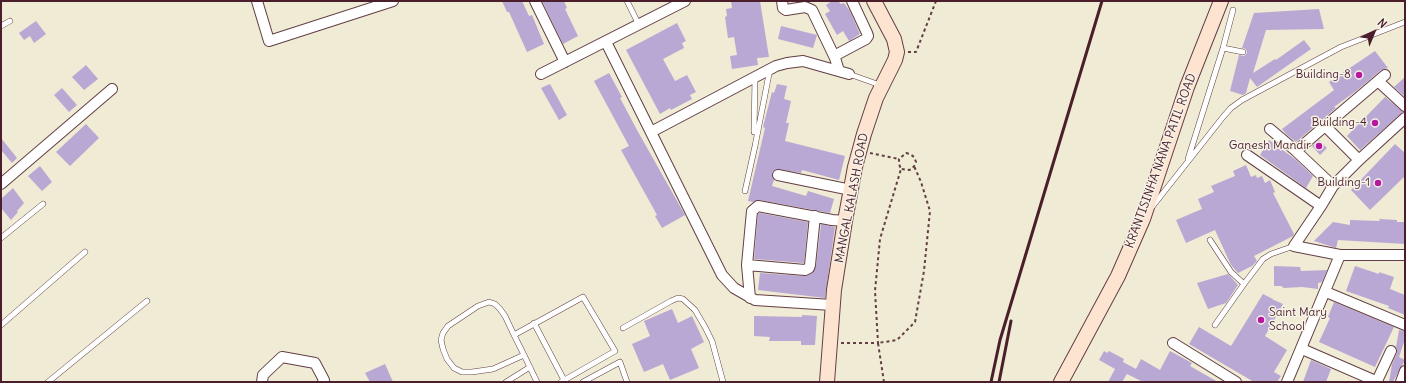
<!DOCTYPE html>
<html>
<head>
<meta charset="utf-8">
<style>
  body { margin:0 }
  #map { position:relative; width:1406px; height:383px; overflow:hidden; background:#efebd4; font-family:Delius,sans-serif }
  canvas { display:block }
  .frame { position:absolute; inset:0; border:2px solid #4a1f2b; pointer-events:none }
  .north { position:absolute; left:1354px; top:12px; width:40px; height:40px; -webkit-text-stroke:3px #f7f3e8; paint-order:stroke; rotate:44deg; font-size:11px; font-weight:700; line-height:16px; text-align:center; color:#4a1f2b }
  .north::after { content:''; display:block; margin:auto; width:14px; height:18px; background:#4a1f2b; clip-path:polygon(50% 0,100% 100%,50% 72%,0 100%) }
</style>
</head>
<body>
<div id="map">
<canvas width="1406" height="383"></canvas>
<div class="frame"></div>
<div class="north">N</div>
</div>
<script>
const ctx = document.querySelector('canvas').getContext('2d');
ctx.lineJoin = 'round';
function paint(path, color) { ctx.fillStyle = color; ctx.fill(path, 'evenodd'); }
const toPath = rows => new Path2D(rows.map(r => 'M' + r).join(''));
function stroke(path, color, width, dash) { ctx.strokeStyle = color; ctx.lineWidth = width; ctx.lineCap = dash ? 'butt' : 'round'; ctx.setLineDash(dash || []); ctx.stroke(path); }
function drawText(font, color, halo, rows, align = 'center') {
  ctx.font = font + ' Delius,sans-serif'; ctx.lineWidth = 3; ctx.setLineDash([]); ctx.textBaseline = 'middle'; ctx.strokeStyle = halo; ctx.fillStyle = color; for (const [text, x, y, turn = 0] of rows) {
    ctx.save(); ctx.translate(x, y); ctx.rotate((+turn || 0) * Math.PI / 180); ctx.textAlign = isNaN(turn) ? turn : align; if (halo) ctx.strokeText(text, 0, 0); ctx.fillText(text, 0, 0); ctx.restore();
  }
}
paint(toPath([
  [502,1,522,1,529,16,532,15,544,44,527,52,509,12,507,12],
  [542,1,564,1,567,8,565,9,578,36,563,44],
  [731,1,760,1,769,57,757,58,758,65,732,69,730,56,737,55,734,37,728,38,725,17,727,16,726,9,732,8],
  [832,1,838,1,841,4,844,3,850,11,860,34,849,41,843,31,837,35,825,14,830,11,826,5],
  [1319,9,1324,29,1266,30,1253,73,1275,59,1276,60,1304,40,1311,49,1257,87,1250,78,1246,93,1243,95,1230,91,1239,55,1244,56,1247,53,1246,49,1242,48,1254,13],
  [36,21,46,34,34,43,30,36,24,40,19,33],
  [677,23,686,41,682,43,684,48,663,59,675,81,687,75,696,92,690,95,692,99,671,110,670,108,660,114,626,50],
  [781,26,817,35,813,48,778,39],
  [1375,51,1388,68,1381,70,1356,91,1334,107,1336,108,1296,142,1287,135,1282,129,1334,90,1329,82],
  [86,65,98,79,84,90,72,77],
  [609,73,622,97,620,98,637,130,685,215,662,228,655,216,657,215,621,150,629,146,594,81],
  [1405,77,1405,97,1394,87],
  [550,84,567,115,559,120,541,88],
  [777,84,787,86,784,99,791,101,786,123,789,123,785,141,845,156,839,180,802,170,801,173,776,169,772,173,774,180,772,186,806,196,808,191,834,199,830,213,759,200,753,202,748,201,765,128,763,127,772,92,774,93],
  [62,88,77,105,69,112,54,95],
  [1385,97,1403,112,1360,150,1347,136],
  [86,124,99,138,70,166,56,152],
  [1,138,17,158,12,163,1,150],
  [1269,140,1295,159,1313,176,1306,188,1260,155],
  [1319,140,1327,148,1320,155,1312,146],
  [1395,144,1405,153,1405,176,1370,210,1351,190],
  [1246,165,1251,177,1256,175,1257,178,1262,176,1265,183,1270,180,1275,192,1273,193,1294,234,1293,236,1254,256,1257,261,1252,266,1238,273,1231,265,1215,230,1186,243,1176,220,1202,209,1198,199,1214,192,1211,186,1235,176,1233,171],
  [40,166,52,182,42,191,28,176],
  [13,188,24,203,17,211,18,212,11,220,1,208,1,199],
  [760,213,808,222,804,263,754,259,758,214],
  [1379,219,1397,220,1397,222,1405,222,1405,244,1338,240,1336,248,1314,241,1333,222,1350,225,1350,220,1380,221],
  [821,224,835,227,825,298,758,290,760,273,804,276,812,273,816,266],
  [1274,266,1300,267,1301,271,1327,270,1322,282,1318,283,1318,289,1302,287,1284,288,1281,286,1274,286],
  [1355,266,1379,274,1379,272,1394,277,1390,289,1405,295,1405,315,1388,308,1389,306,1346,291],
  [1228,274,1238,285,1226,303,1208,309,1197,283],
  [1263,294,1273,299,1274,301,1274,300,1283,304,1265,336,1287,350,1274,372,1281,376,1277,382,1254,382,1189,344,1199,327,1231,346],
  [1334,302,1394,327,1375,367,1319,342,1330,318,1328,317],
  [672,309,678,323,692,316,704,342,691,349,699,368,670,380,663,364,644,372,632,344,650,336,644,321],
  [802,315,817,316,815,345,801,345,801,341,769,341,770,337,754,336,754,316,802,317],
  [1399,330,1405,331,1405,339,1399,357,1405,360,1393,382,1389,382,1392,364,1397,353,1397,350,1396,347],
  [1104,351,1107,353,1109,351,1124,359,1123,362,1136,369,1141,359,1160,370,1170,351,1192,363,1190,366,1218,382,1143,382,1127,374,1122,382,1108,382,1115,369,1099,360],
  [1311,360,1331,369,1326,382,1303,382],
  [385,364,393,382,370,382,365,373]
]), '#baa8d4');
const lane = toPath([
  [627,1,639,25],
  [1,26,10,21],
  [1223,48,1243,52],
  [849,74,880,85],
  [754,132,755,77],
  [1188,159,1223,48,1233,10],
  [745,191,755,146,770,69],
  [1152,207,1223,117,1231,108,1242,100,1341,47,1405,22],
  [1,238,43,204],
  [1210,240,1231,272,1244,284],
  [534,323,564,380],
  [1,325,85,252],
  [1215,325,1244,284,1263,259,1271,254,1294,246],
  [623,328,671,301,678,298,683,299,695,310,705,327,712,341,723,382],
  [514,335,583,297,615,351,561,382],
  [524,355,493,369,472,372,462,372,454,368,447,359,443,349,441,340,443,333,448,326,478,306,489,302,495,304,500,309,505,316,514,335,524,355,537,382],
  [48,382,147,301],
  [506,382,530,367],
  [583,382,620,362,627,382]
]);
const street = toPath([
  [257,1,269,41,393,1],
  [535,1,565,62],
  [782,1,783,8,786,10,805,7,812,10,835,58,839,71],
  [606,42,722,275,734,288,755,300,832,305],
  [834,56,866,39,868,36,867,33,852,1],
  [541,74,685,1],
  [1378,81,1405,106],
  [1405,118,1359,160,1333,186,1321,206,1294,246,1340,255,1405,255],
  [1325,126,1296,151,1333,186],
  [1270,129,1296,151],
  [651,132,776,66,787,63,803,61,849,74],
  [1247,155,1321,206],
  [1359,160,1325,126,1385,75],
  [778,175,851,190],
  [1,184,112,89],
  [747,265,752,211,758,206,832,220,845,221],
  [1326,292,1405,325],
  [750,298,747,265,805,270,809,268,810,265,815,216],
  [1173,343,1236,382],
  [1302,349,1378,382],
  [1377,381,1391,351],
  [262,382,263,375,282,357,315,363,324,380,323,382],
  [1287,382,1340,255],
  [1401,382,1405,371]
]);
const secondary = toPath([
  [827,382,834,290,845,221,855,167,864,134,876,98,895,60,897,52,894,39,874,1],
  [1061,382,1118,276,1143,219,1187,87,1221,1]
]);
stroke(lane, '#633e44', 6);
stroke(street, '#633e44', 12);
stroke(secondary, '#633e44', 16);
stroke(toPath([
  [908,52,916,52,936,1],
  [870,153,899,159],
  [841,343,878,343,875,291,880,239,901,169,899,164,899,159,906,153,910,154,914,157,916,162,914,166,912,169,909,170,901,169],
  [884,382,878,343,897,340,915,322,924,271,930,211,921,182,914,166]
]), '#633e44', 2, [3, 3]);
stroke(lane, '#fff', 5);
stroke(street, '#fff', 10);
stroke(secondary, '#fde4d1', 14);
stroke(toPath([
  [991,382,1000,340,1102,1],
  [999,382,1011,321]
]), '#4a1f2b', 3);
for (const [x, y, r, color] of [
  [1359,75,4,"#b5179e"],
  [1375,123,4,"#b5179e"],
  [1319,146,4,"#b5179e"],
  [1378,183,4,"#b5179e"],
  [1261,320,4,"#b5179e"]
]) { const dot = new Path2D(); dot.arc(x, y, r, 0, 2 * Math.PI); ctx.fillStyle = color; ctx.fill(dot); stroke(dot, '#f7f3e8', 1.5); }
drawText('12px', '#4a1f2b', '#f7f3e8', [
  ["Building-8",1351,75],
  ["Building-4",1367,123],
  ["Ganesh Mandir",1311,146],
  ["Building-1",1370,183],
  ["Saint Mary",1269,313,"left"],
  ["School",1269,327,"left"]
], 'right');
drawText('12px', '#4a1f2b', '#f7f3e8', [
  ["KRANTISINHA NANA PATIL ROAD",1161,161,-70],
  ["MANGAL KALASH ROAD",852,198,-79]
]);
</script>
</body>
</html>
